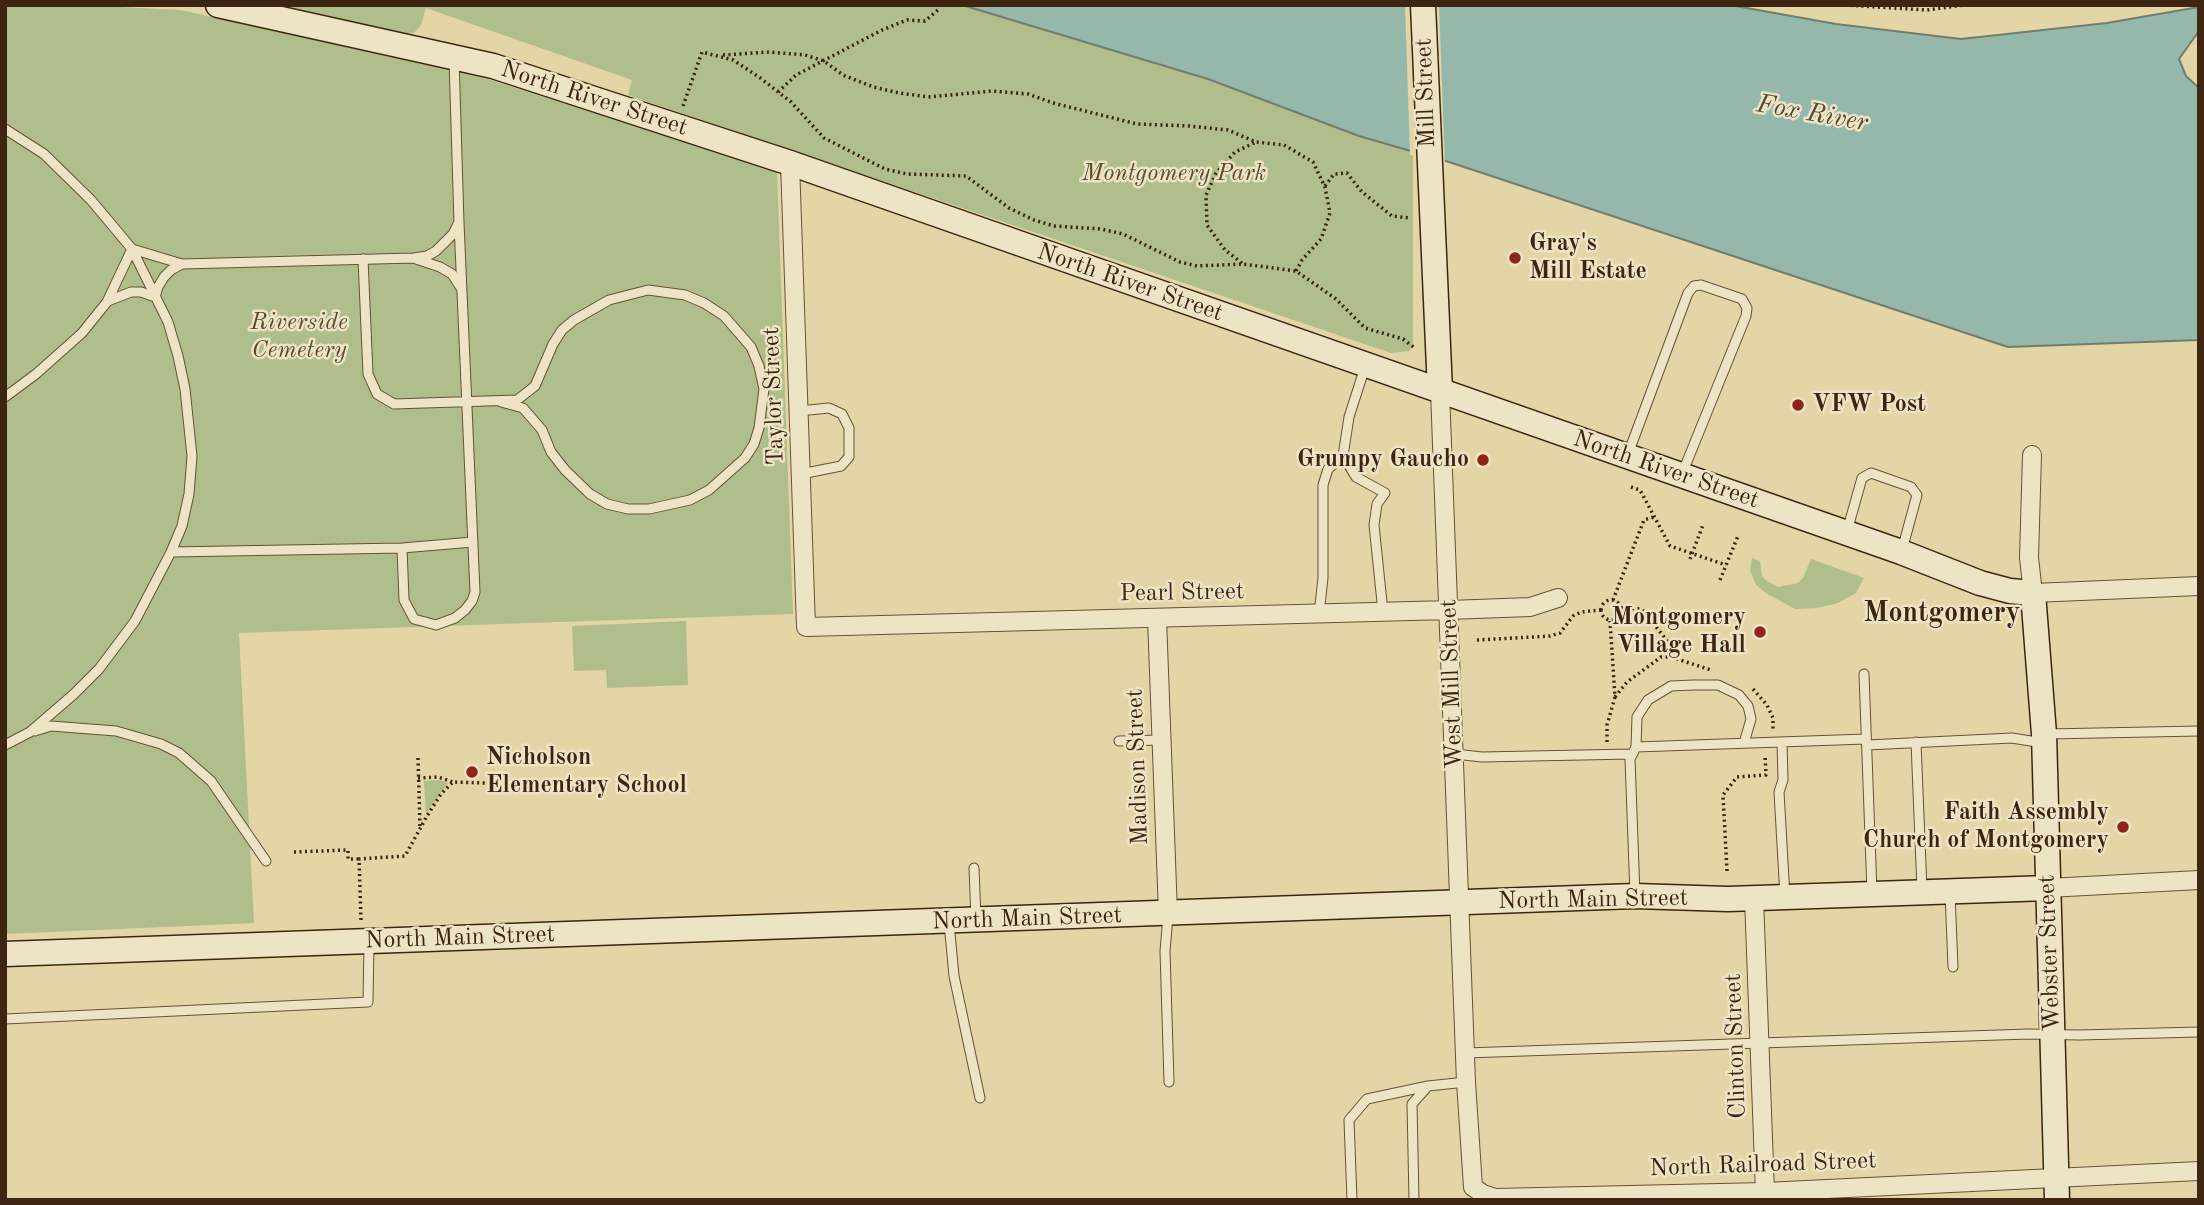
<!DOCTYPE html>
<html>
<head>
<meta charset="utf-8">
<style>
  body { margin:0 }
  #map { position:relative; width:2204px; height:1205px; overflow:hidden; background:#e4d5a6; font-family:"Old Standard TT",serif }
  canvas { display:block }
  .frame { position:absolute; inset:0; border:7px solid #3e2512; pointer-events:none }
</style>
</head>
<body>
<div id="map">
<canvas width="2204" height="1205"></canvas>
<div class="frame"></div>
</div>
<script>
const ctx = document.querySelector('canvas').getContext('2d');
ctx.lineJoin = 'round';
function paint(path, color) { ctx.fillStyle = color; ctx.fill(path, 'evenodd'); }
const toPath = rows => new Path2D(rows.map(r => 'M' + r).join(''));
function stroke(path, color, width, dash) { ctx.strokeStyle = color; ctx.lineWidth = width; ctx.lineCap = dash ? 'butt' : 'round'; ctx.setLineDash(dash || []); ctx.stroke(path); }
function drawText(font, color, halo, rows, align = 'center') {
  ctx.font = font + ' "Old Standard TT",serif'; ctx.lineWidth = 5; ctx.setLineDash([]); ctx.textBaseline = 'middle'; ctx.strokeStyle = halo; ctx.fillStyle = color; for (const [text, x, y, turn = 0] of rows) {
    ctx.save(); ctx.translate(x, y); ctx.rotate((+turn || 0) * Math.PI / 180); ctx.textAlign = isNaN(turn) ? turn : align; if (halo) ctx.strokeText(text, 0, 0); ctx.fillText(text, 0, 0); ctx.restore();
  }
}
paint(toPath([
  [5,5,80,5,181,10,487,79,777,171,793,614,239,633,254,923,5,934],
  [256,5,962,5,1208,79,1359,136,1413,152,1413,342,1410,351,1391,353,628,95,632,80,426,8,421,25,414,33,402,34],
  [1752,558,1760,561,1762,576,1767,581,1778,587,1798,583,1803,578,1811,559,1864,578,1856,593,1838,603,1817,608,1795,609,1766,593,1756,585,1750,570],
  [686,621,688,685,607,688,606,670,574,671,572,626],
  [439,780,448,783,426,814,424,781]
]), '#afbe8a');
const water = toPath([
  [962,5,1730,5,1836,24,1961,39,2107,23,2199,7,2199,31,2179,59,2186,76,2199,88,2199,340,2008,347,1449,162,1359,136,1208,79,962,5]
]);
paint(water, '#95b8ab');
stroke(water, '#727d6e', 2);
paint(toPath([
  [1405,5,1439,5,1445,165,1410,155]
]), '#e4d5a6');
const lane = toPath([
  [5,129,44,154,91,200,132,249,168,322,178,356,185,389,192,456,189,494,182,526,171,552,135,621,99,669,74,694,30,732,5,745],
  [363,259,368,374,377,394,394,404,517,400,535,386,553,344,562,330,574,320,609,300,648,290,685,295,704,303,724,316,751,347,759,366,764,389,759,428,754,444,745,458,709,490,690,500,649,509,628,509,607,504,590,494,565,470,551,452,542,430,523,408,501,402],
  [416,259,440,267,452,274,461,288],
  [108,301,131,292,141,292,155,297,158,287,164,277,171,270,182,264],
  [1365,367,1349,417,1343,456,1356,477,1385,493,1377,504,1374,525,1383,612],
  [5,397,36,374,82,333,107,302,132,249,182,264,414,258,427,256,436,251,453,234,458,224],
  [799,411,829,408,842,414,849,428,849,457,841,466,801,474],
  [1628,454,1688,293,1694,286,1701,285,1742,299,1747,308,1746,316,1682,474],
  [1847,531,1862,478,1871,473,1911,487,1917,495,1902,550],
  [402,548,404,600,414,619,436,625,455,618,465,610,472,601,475,592,459,223,454,59],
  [171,552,402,548,473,542],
  [1319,614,1323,578,1323,485,1328,469,1343,456],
  [1864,674,1872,892],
  [35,731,51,726,116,731,161,744,179,753,211,781,266,861],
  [2047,734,2199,731],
  [1119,741,1162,740],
  [1782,742,1783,780,1779,792,1785,897],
  [1916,742,1922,890],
  [1867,745,2012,738,2043,743],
  [1636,747,1637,717,1648,700,1671,686,1693,685,1718,685,1739,695,1748,706,1751,719,1744,743],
  [1455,754,1482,757,1632,754],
  [974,868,976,919],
  [1950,893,1953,967],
  [1635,895,1630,759,1636,747,1866,739],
  [1168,916,1165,951,1169,1082],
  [949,923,954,976,980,1098],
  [5,1019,368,1002,369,943],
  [1465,1053,2028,1034,2079,1035,2199,1032],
  [1352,1200,1349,1120,1367,1099,1428,1086],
  [1414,1200,1412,1104,1428,1086,1466,1082]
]);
const street = toPath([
  [790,163,806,627,1449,610,1530,607,1558,598],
  [1440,391,1466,1082,1473,1187,1483,1194,1495,1198,1765,1192,2199,1171],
  [2032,455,2029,558,2033,593,2199,586],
  [1157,618,1168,914],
  [2048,888,2199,880],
  [1754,898,1765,1192]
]);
const secondary = toPath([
  [218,5,493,66,790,163,1901,552,1980,583,2010,591,2033,593,2044,734,2057,1200],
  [1423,5,1440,391],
  [5,954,1635,896,1728,899,2048,888]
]);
stroke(lane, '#685137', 11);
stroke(street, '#685137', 20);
stroke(secondary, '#3e2512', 27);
stroke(toPath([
  [1845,5,1927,10,1964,5],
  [723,55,769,52,805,55,824,61,843,75,873,87,899,93,928,97,992,91,1028,94,1053,103,1137,124,1189,126,1228,130,1256,142,1284,145,1313,162,1325,187,1330,213,1321,239,1302,260,1296,271],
  [778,92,796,75,882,30,907,20,925,21,939,9],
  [683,106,702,52,733,60,759,77,791,102,824,138,885,169,907,174,966,176,1009,208,1034,220,1054,226,1101,229,1123,234,1180,262,1197,266,1243,264,1296,271,1336,299,1365,328,1403,339,1416,349],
  [1325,186,1334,174,1347,173,1362,192,1392,216,1410,218],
  [1242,263,1225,250,1207,225,1206,195,1216,173,1235,152,1256,142],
  [1631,487,1640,490,1670,546,1726,565],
  [1690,559,1703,525],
  [1720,580,1738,536],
  '1601 610a10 10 0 1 1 20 0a10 10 0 1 1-20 0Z',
  [1613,600,1644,520,1654,517],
  [1621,608,1642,609,1672,647,1671,657],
  [1477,640,1550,636,1560,633,1573,616,1581,612,1601,610],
  [1753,689,1767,705,1773,718,1773,730],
  [1615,697,1627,682,1661,657,1671,657,1711,670],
  [1607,742,1607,725,1615,697,1610,621],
  [418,758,420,827],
  [418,778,438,777,453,782],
  [294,852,348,850,348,859,359,859],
  [1727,871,1723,795,1737,777,1766,775,1765,755],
  [361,920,359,859,405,856,427,816,441,794,453,782,486,783]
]), '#3e2512', 3.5, [2, 3.5]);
stroke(lane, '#ede4c5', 9);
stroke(street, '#ede4c5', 18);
stroke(secondary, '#ede4c5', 24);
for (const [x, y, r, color] of [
  [1515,258,7,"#8f2418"],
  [1798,405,7,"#8f2418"],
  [1483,460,7,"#8f2418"],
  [1760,632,7,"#8f2418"],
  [472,772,7,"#8f2418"],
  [2123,827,7,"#8f2418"]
]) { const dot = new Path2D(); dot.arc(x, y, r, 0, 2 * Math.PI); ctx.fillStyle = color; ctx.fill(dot); stroke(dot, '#ede4c5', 2.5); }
drawText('24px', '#3e2512', '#ede4c5', [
  ["Mill Street",1426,93,-92],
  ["North River Street",594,99,18],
  ["North River Street",1130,283,19],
  ["Taylor Street",774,396,-92],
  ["North River Street",1666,470,19],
  ["Pearl Street",1182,593,-1],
  ["West Mill Street",1452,684,-92],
  ["Madison Street",1138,767,-92],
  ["North Main Street",1593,900,-1],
  ["North Main Street",1027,919,-2],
  ["North Main Street",460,938,-2],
  ["Webster Street",2050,953,-92],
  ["Clinton Street",1736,1046,-92],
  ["North Railroad Street",1763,1165,-2]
]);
drawText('italic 24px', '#5a4b30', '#ede4c5', [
  ["Montgomery Park",1174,174],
  ["Riverside",299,323],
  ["Cemetery",299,351]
]);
drawText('bold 24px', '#3e2512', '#ede4c5', [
  ["Gray's",1529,244],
  ["Mill Estate",1529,272],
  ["VFW Post",1812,405],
  ["Grumpy Gaucho",1469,460,"right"],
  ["Montgomery",1746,618,"right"],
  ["Village Hall",1746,646,"right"],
  ["Nicholson",486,758],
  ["Elementary School",486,786],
  ["Faith Assembly",2109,813,"right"],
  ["Church of Montgomery",2109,841,"right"]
], 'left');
drawText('italic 26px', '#544a38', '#ede4c5', [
  ["Fox River",1812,114,10]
]);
drawText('bold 28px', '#3e2512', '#ede4c5', [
  ["Montgomery",1942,614]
]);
</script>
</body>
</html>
